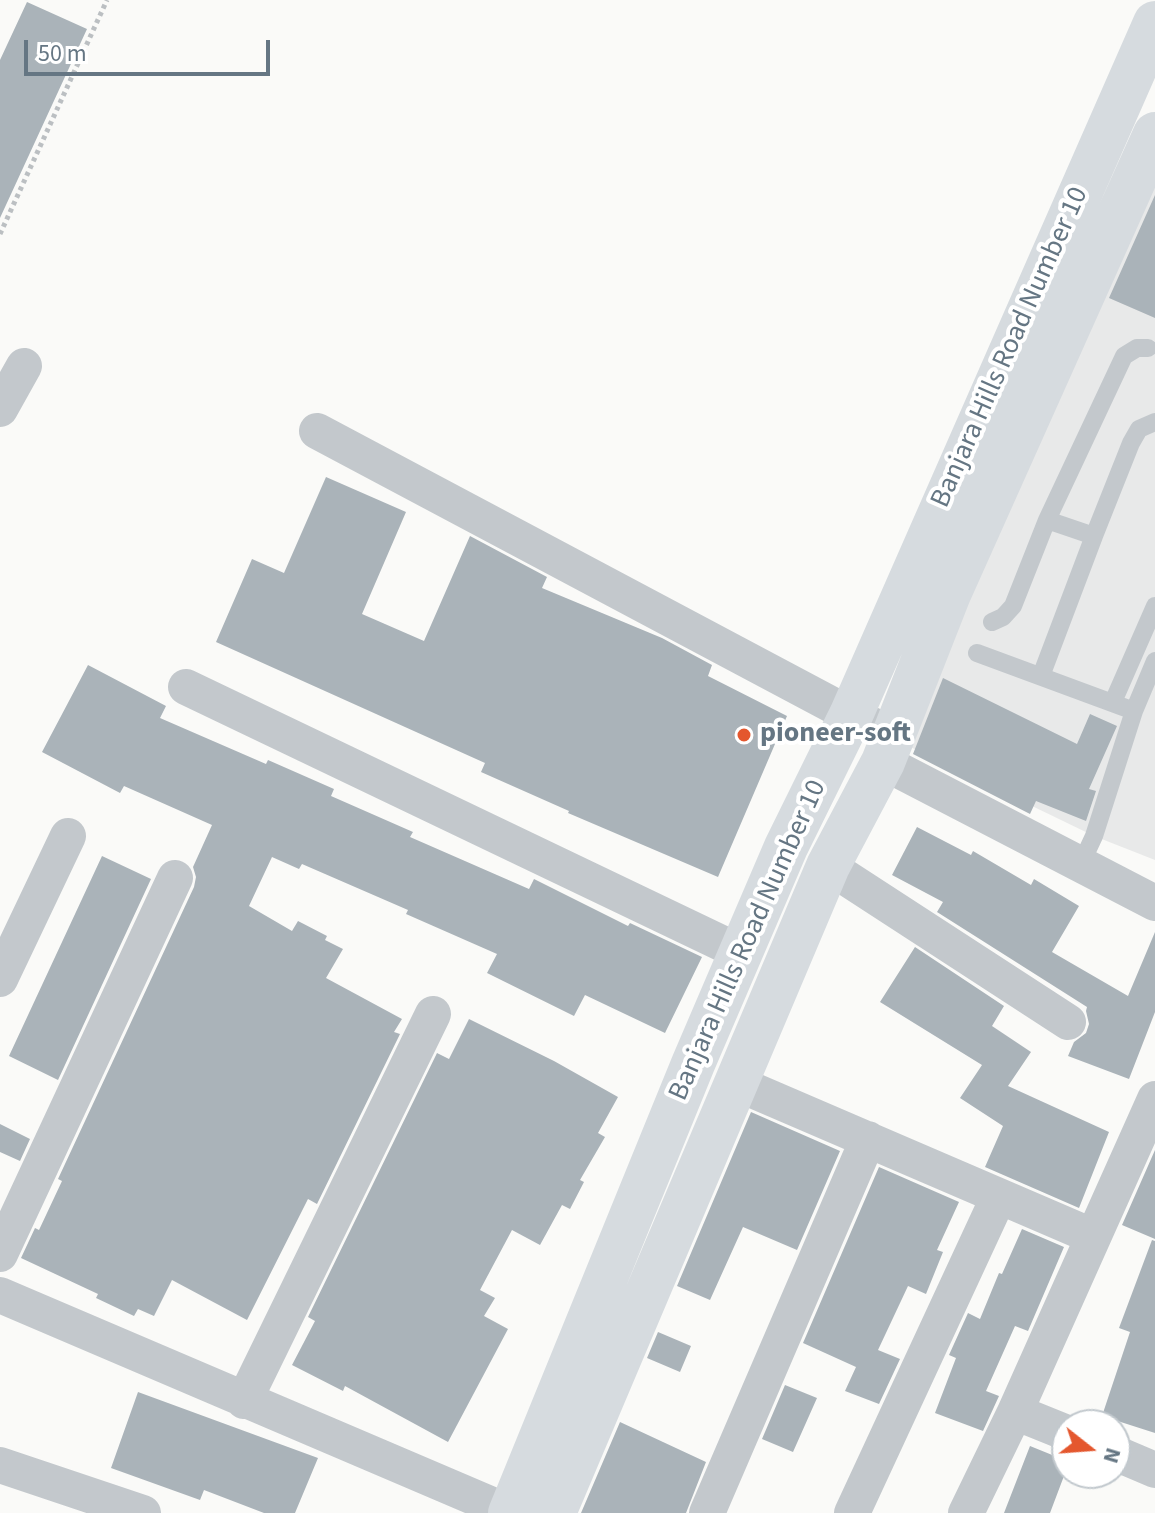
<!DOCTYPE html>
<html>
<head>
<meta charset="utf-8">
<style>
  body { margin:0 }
  #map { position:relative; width:1155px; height:1513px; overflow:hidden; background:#fafaf8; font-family:"Source Sans 3",sans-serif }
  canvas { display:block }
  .north { position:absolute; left:1051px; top:1409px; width:80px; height:80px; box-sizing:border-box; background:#fff; border:2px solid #c1c8cd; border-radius:50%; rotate:107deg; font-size:22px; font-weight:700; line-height:32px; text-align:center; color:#657683 }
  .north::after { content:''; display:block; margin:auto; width:28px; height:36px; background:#e4572e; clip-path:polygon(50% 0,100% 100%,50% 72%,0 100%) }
  .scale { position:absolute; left:24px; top:40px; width:246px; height:36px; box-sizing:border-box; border:4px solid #657683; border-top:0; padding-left:10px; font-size:24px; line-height:28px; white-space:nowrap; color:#657683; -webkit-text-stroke:6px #fff; paint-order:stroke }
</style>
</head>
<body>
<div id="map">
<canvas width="1155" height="1513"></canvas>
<div class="north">N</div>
<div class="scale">50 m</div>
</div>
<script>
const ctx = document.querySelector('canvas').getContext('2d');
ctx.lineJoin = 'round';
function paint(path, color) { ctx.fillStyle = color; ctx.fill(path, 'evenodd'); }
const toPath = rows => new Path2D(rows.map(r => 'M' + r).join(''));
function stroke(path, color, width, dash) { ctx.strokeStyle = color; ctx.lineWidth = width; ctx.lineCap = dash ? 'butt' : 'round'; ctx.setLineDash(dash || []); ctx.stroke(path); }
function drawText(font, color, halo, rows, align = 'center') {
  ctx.font = font + ' "Source Sans 3",sans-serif'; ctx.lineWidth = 8; ctx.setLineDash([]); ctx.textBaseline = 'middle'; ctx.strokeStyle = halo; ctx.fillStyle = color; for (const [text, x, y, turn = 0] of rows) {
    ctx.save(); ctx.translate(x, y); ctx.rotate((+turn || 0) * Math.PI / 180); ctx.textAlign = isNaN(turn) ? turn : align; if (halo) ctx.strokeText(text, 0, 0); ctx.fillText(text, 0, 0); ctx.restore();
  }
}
paint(toPath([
  [1155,145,1155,860,1094,836,900,742]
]), '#e8e9e9');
paint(toPath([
  [27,2,87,29,0,218,0,60],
  [1155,195,1155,318,1109,298],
  [326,477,406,512,362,614,424,641,470,536,547,577,542,588,662,638,712,665,708,676,787,716,718,877,568,813,569,811,481,772,485,763,216,642,252,559,284,573],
  [88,665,166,706,160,718,266,764,268,760,334,789,331,796,413,832,410,837,529,889,534,879,628,926,630,923,702,957,665,1033,585,995,574,1016,487,973,497,954,406,914,408,910,302,864,299,869,272,857,249,906,292,931,298,921,327,936,325,940,343,949,326,978,402,1019,394,1032,400,1034,317,1204,308,1199,247,1320,172,1280,154,1316,138,1309,134,1316,96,1298,98,1294,21,1258,35,1228,39,1230,62,1181,58,1179,194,887,196,877,193,867,212,825,124,786,120,793,42,752],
  [943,678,1077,744,1090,714,1117,726,1089,789,1096,791,1086,821,1036,801,1030,814,913,754],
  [917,827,971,855,973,851,1031,885,1034,879,1079,906,1052,952,1128,996,1155,932,1155,1012,1129,1079,1068,1056,1074,1042,1086,1033,1089,1024,1086,1011,1087,1007,937,912,943,902,892,875],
  [102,856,151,879,58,1080,9,1056],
  [915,947,1004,1006,992,1026,1031,1052,1008,1086,1109,1132,1079,1208,985,1167,1003,1126,960,1098,982,1065,880,1002],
  [469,1019,554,1061,618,1097,598,1133,605,1137,580,1180,584,1182,570,1209,562,1205,540,1245,512,1230,480,1290,495,1298,484,1316,508,1329,448,1442,345,1386,343,1391,292,1365,315,1321,308,1317,437,1053,449,1059],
  [751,1112,840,1151,797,1250,743,1227,710,1300,677,1286],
  [0,1124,30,1139,20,1161,0,1152],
  [1155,1150,1155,1239,1122,1225],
  [879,1167,959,1202,937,1250,943,1252,926,1294,908,1286,878,1350,900,1359,879,1404,845,1391,856,1367,803,1343],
  [1022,1229,1064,1247,1028,1331,1015,1326,986,1391,999,1396,983,1431,935,1413,956,1358,949,1355,968,1313,980,1319,999,1273,1002,1274],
  [1152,1240,1155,1241,1155,1433,1102,1416,1130,1332,1119,1328],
  [658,1332,691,1346,680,1372,647,1358],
  [785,1385,817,1398,793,1452,762,1439],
  [138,1392,318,1458,295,1513,264,1513,204,1490,200,1500,111,1468],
  [620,1422,706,1462,686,1513,581,1513],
  [1030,1446,1067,1461,1067,1468,1050,1513,1004,1513]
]), '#aab3b9');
stroke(toPath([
  [0,234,107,0]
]), '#bbbfc2', 5, [4, 4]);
stroke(toPath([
  [1047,520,1094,536,1131,443,1139,429,1155,422],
  [992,622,1003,617,1013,606,1047,520,1124,356,1137,348,1148,348],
  [977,653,1134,711],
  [1041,676,1094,536],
  [1113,702,1155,606],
  [1081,864,1094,836,1134,711,1155,661]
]), '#c3c8cc', 18);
stroke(toPath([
  [0,409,24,366],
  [317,431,851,715,893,735],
  [186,687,742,953],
  [883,762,1155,903],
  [828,866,1068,1022],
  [0,979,68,836],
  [736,1083,1092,1236],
  [0,1254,175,878],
  [0,1295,511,1513],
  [244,1401,433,1014],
  [1015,1412,1067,1433],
  [1115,1453,1155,1470],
  [0,1465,143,1513],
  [707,1513,868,1139],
  [852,1513,999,1196],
  [966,1513,1015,1412,1155,1099]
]), '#c3c8cc', 36);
stroke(toPath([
  [510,1513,693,1064,786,847,851,715,1155,23],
  [554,1513,828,866,883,762,949,594,1155,134]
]), '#d6dbdf', 44);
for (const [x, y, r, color] of [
  [744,735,8,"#e4572e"]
]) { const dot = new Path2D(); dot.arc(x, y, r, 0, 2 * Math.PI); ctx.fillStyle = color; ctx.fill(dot); stroke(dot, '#fff', 3); }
drawText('28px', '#657683', '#fff', [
  ["Banjara Hills Road Number 10",1011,348,-66],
  ["Banjara Hills Road Number 10",749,941,-66]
]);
drawText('bold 28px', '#657683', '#fff', [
  ["pioneer-soft",760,735]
], 'left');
</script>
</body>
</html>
